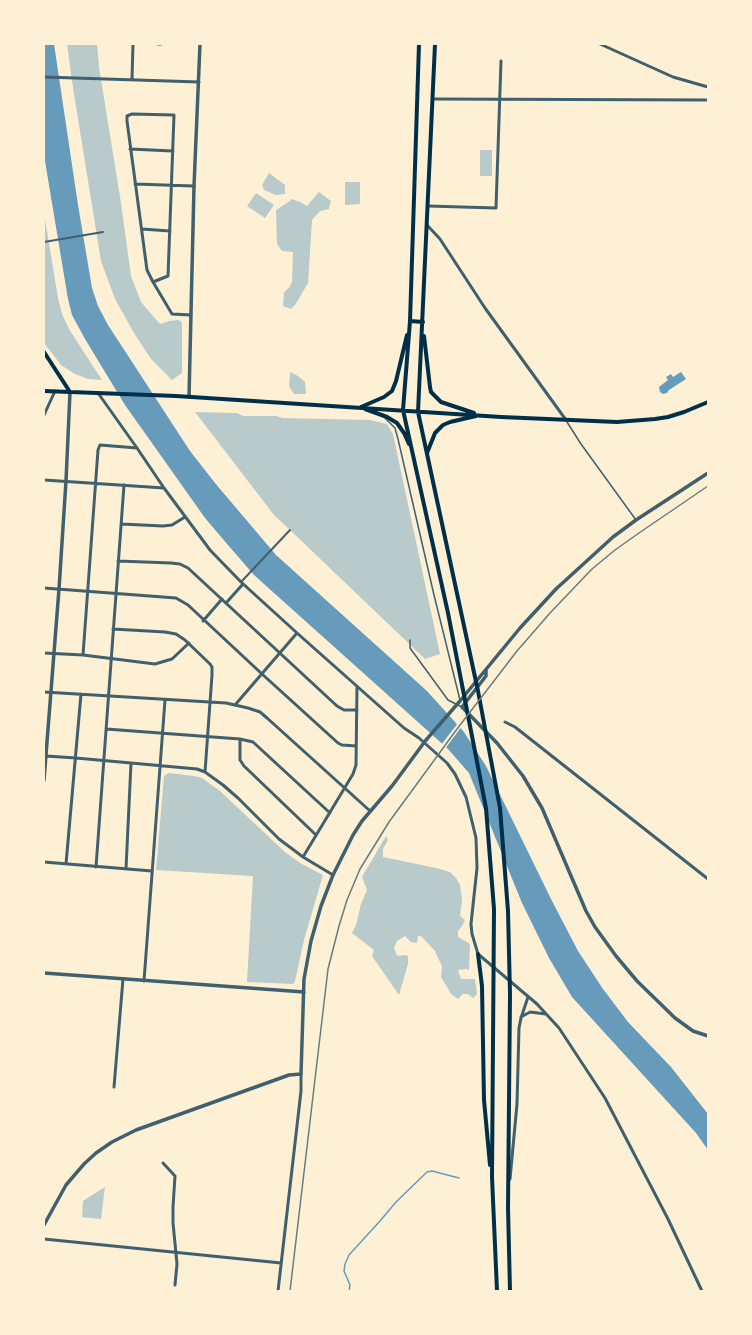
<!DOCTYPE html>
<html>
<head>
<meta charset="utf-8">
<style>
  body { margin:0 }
  #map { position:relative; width:752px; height:1335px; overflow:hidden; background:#fdf0d5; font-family:"Varela Round",sans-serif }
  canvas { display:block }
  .frame { position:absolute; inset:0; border:45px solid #fdf0d5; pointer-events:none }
</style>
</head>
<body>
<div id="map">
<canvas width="752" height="1335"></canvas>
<div class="frame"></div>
</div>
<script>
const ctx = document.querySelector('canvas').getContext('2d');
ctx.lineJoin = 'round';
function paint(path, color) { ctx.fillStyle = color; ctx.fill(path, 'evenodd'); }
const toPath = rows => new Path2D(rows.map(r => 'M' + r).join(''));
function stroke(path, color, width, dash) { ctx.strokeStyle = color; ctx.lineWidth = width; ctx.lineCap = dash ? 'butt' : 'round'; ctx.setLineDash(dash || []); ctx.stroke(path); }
paint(toPath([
  [67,44,97,44,99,67,121,203,131,276,141,302,159,323,161,324,169,321,178,320,181,321,182,324,182,373,172,380,151,359,134,333,115,299,101,261,73,88],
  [480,150,492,150,492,176,480,176],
  [269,173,285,185,285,194,276,195,264,190,262,185],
  [345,182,360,182,360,204,345,205],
  [319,192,331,201,329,209,320,211,312,220,308,283,295,305,291,309,283,306,284,292,289,288,292,282,293,252,282,251,277,244,276,210,287,203,292,199,300,202,307,206],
  [256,193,274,205,265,218,247,206],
  [44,213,58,298,62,314,69,329,102,380,88,379,75,374,61,365,44,343],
  [290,372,298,376,305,382,306,394,294,394,289,386],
  [195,412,237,413,243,416,276,416,283,418,370,420,387,424,393,434,440,654,425,659,290,530,274,515],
  [169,773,194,776,202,778,220,791,285,852,300,863,323,875,304,940,295,981,293,984,247,982,253,876,156,870,164,776],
  [386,836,388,840,383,849,383,857,436,868,450,872,456,878,460,885,462,900,460,916,465,920,462,926,458,931,458,937,470,944,469,970,466,969,458,970,461,979,475,979,477,994,473,998,468,994,463,994,458,999,451,994,441,977,442,966,438,958,435,951,421,936,418,936,417,943,411,942,405,936,397,941,394,948,397,956,405,955,408,956,408,964,399,995,372,956,374,950,352,933,356,925,361,904,367,890,362,877],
  [105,1187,101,1219,82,1217,83,1201]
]), '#b9caca');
paint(toPath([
  [44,44,54,44,78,205,92,288,98,306,108,325,190,451,215,483,276,555,427,691,464,732,486,766,552,901,578,951,603,989,628,1022,671,1067,708,1114,708,1150,696,1133,572,997,549,958,522,903,469,773,448,749,254,575,228,545,205,518,125,405,85,339,72,315,68,299,44,155],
  [681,372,686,379,669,390,667,393,663,394,660,392,659,387,668,380,666,377,671,374,673,377]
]), '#669bbc');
paint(toPath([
  [458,723,462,726,445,749,441,745]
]), '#fdf0d5');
stroke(toPath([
  [349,1291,350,1285,344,1271,345,1264,349,1255,380,1221,396,1202,427,1172,432,1171,459,1178]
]), '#669bbc', 1.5);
stroke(toPath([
  [385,418,395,428,398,439,434,595,460,700],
  [567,422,581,444,636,520],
  [410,640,410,648,448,700,462,707]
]), '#3f606c', 1.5);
stroke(toPath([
  [44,242,103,232],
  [241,582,290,530]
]), '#3f606c', 2);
stroke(toPath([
  [158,44,161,44],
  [600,44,673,77,708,87],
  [44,77,199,82],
  [132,79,133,44],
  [433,99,708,100],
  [130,149,173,151],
  [135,184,194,186],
  [428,206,496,208,501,61],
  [427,225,440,239,485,308,566,420],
  [142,229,170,231],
  [153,282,168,276,174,115,132,114,127,116,127,121,147,270,153,282,172,314,191,315],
  [98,393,137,448,164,488,210,550,241,582,297,633,404,728,419,738,447,763,455,774,466,797,476,838,477,868,471,924,472,934,478,954,537,1004,559,1028,605,1098,668,1219,702,1291],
  [44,415,55,391],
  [44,480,164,488],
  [121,524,163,526,172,525,185,517],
  [118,561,171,563,180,564,188,568,337,706,344,710,357,710],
  [44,588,176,598,188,605,262,674,338,743,342,745,356,746],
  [226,603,243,584],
  [203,621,222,599],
  [113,629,165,632,176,634,185,640,210,664,212,667,212,675,205,772],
  [44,653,83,655,155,664,172,659,189,643],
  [83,655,98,450,100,445,137,448],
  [44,692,226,703,248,708,260,712,267,718,369,810],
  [235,705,297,633],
  [505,722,515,727,708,879],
  [106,729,240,739,253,742,330,813],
  [240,739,240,760,244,766,316,835],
  [46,756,76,758,197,769,205,772,223,785,238,798,279,839,303,857,333,875],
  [303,857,353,774,356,765,357,686],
  [44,862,152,871],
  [66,864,81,694],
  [96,867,124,485],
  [126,869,131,763],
  [144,981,165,700],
  [521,1017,530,1012,546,1014],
  [114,1087,123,979],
  [163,1163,175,1176,173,1207,173,1223,177,1264,175,1285],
  [510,1179,517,1104,519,1028,521,1018,528,997],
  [44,1239,281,1263],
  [278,1291,301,1091,301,1074]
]), '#3f606c', 3);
stroke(toPath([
  [189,397,194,186,200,44],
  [486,670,486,676,462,707,497,743,523,776,542,808,586,911,595,927,616,956,637,981,675,1018,693,1031,708,1036],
  [44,780,59,589,66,481,70,392],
  [44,973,304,992],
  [44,1225,66,1185,84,1164,96,1153,112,1142,136,1130,289,1075,301,1074,304,979,311,941,321,906,333,875,353,835,362,821,392,786,426,740,460,701,520,628,556,589,613,537,636,520,708,473]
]), '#3f606c', 3.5);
stroke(toPath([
  [419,44,410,321,403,410,448,613,486,808,494,909,492,1177,497,1291],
  [435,44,418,412,478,691,500,808,508,911,510,994,508,1208,510,1291],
  [410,321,423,322],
  [424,336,430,387,431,392,441,402,474,413],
  [44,352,70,392],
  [44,391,176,396,501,417,617,422,655,419,668,417,684,412,708,402],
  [361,407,384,397,392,391,396,381,407,335],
  [365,409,387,417,397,423,404,433,409,444],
  [427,453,435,433,443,425,450,422,476,416],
  [478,954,482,986,484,1100,490,1165]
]), '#003049', 4);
stroke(toPath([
  [290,1291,328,969,339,926,347,900,360,869,389,822,457,729,517,651,550,613,592,569,615,550,639,533,708,486]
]), '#657d81', 1.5);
</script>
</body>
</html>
